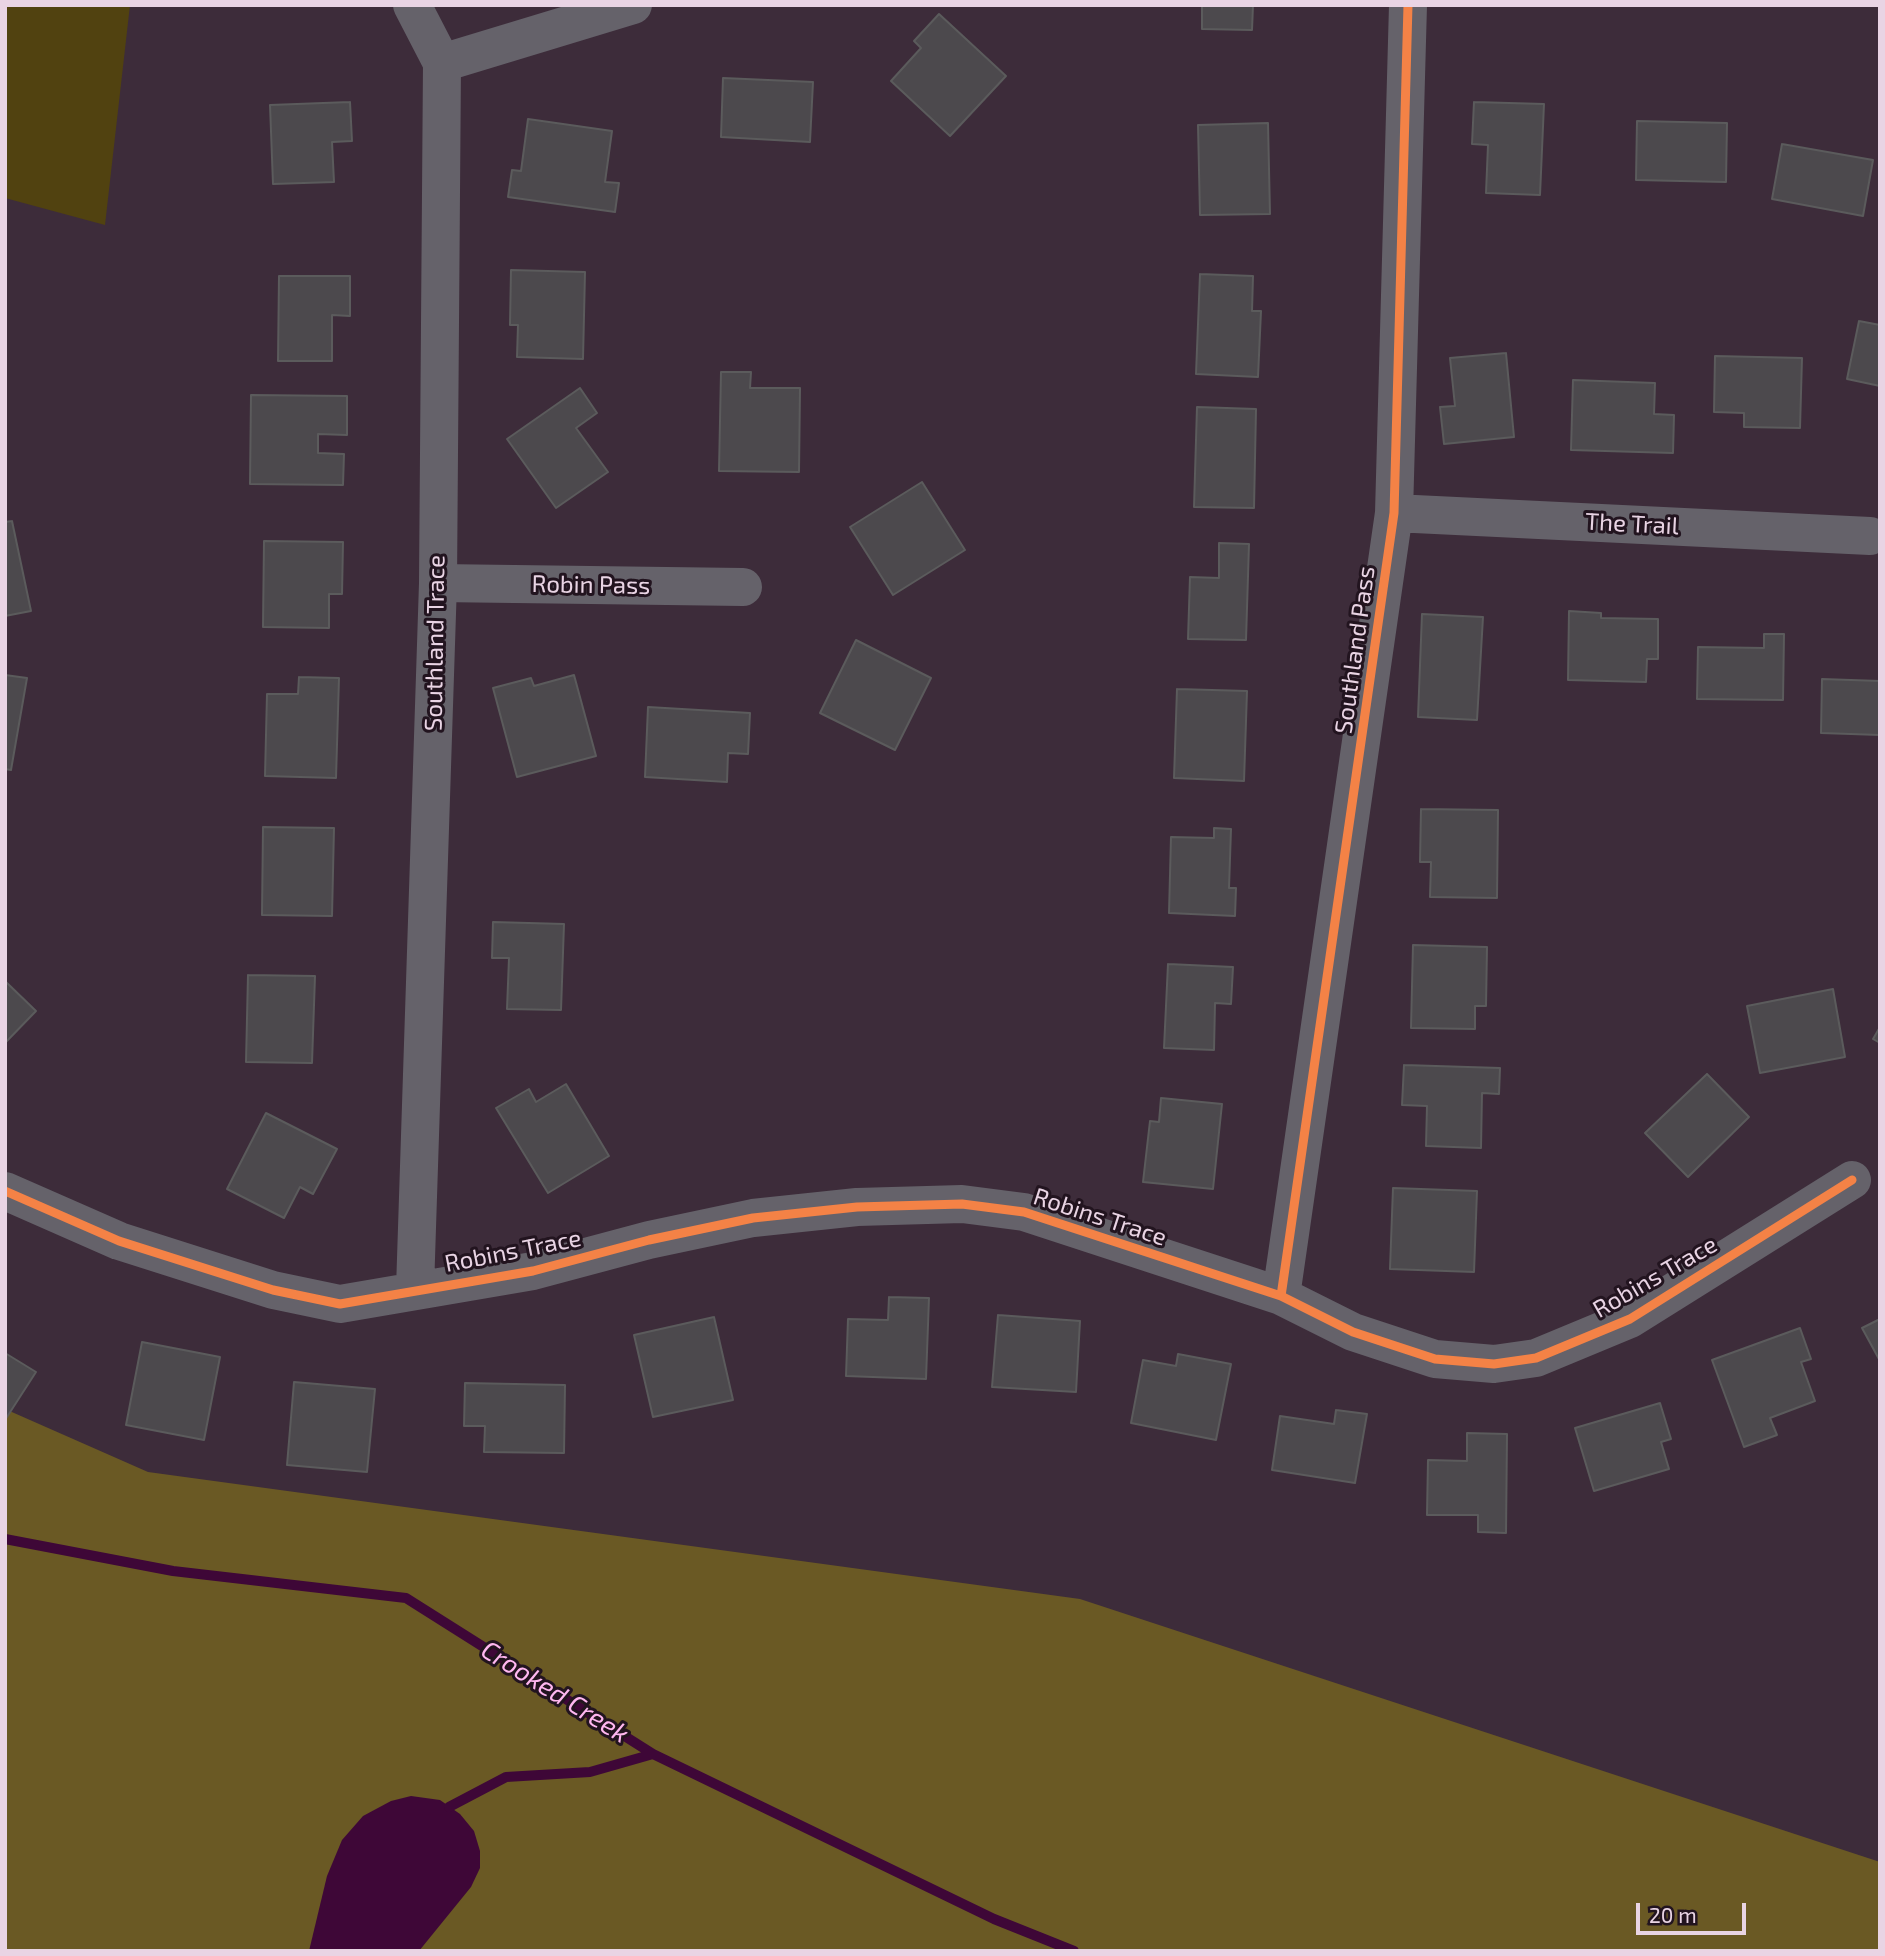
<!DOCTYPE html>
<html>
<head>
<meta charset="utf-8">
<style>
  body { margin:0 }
  #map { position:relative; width:1885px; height:1956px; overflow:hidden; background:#3d2c3a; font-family:"Exo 2",sans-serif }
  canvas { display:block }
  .frame { position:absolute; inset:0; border:7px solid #e9d4e4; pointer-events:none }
  .scale { position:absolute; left:1636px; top:1903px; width:110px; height:32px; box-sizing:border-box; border:4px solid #e9d4e4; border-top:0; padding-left:9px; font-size:21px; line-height:24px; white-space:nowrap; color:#e9d4e4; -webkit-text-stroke:5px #22141f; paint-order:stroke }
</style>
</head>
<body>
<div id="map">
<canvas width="1885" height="1956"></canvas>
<div class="frame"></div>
<div class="scale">20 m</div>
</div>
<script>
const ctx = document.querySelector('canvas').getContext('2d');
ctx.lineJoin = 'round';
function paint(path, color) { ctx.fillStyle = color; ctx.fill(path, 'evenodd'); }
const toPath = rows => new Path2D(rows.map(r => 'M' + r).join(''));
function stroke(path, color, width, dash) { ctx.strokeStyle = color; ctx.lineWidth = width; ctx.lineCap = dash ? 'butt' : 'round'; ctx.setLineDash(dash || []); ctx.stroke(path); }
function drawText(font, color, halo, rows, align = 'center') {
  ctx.font = font + ' "Exo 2",sans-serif'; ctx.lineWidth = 6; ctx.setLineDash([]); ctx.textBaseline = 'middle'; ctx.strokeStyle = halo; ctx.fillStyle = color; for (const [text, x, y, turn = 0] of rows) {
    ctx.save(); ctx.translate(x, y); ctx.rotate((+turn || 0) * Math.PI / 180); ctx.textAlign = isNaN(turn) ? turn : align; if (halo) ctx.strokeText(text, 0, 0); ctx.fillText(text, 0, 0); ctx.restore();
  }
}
paint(toPath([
  [5,5,130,5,105,225,5,198]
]), '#514210');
paint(toPath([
  [5,1409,148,1472,1080,1599,1880,1862,1880,1951,5,1951]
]), '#6a5924');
paint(toPath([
  [411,1796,440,1800,460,1814,474,1831,480,1851,480,1868,471,1887,419,1951,309,1951,327,1876,342,1840,363,1816,391,1801]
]), '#3e0737');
stroke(toPath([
  [5,1539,173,1571,406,1598,653,1754,994,1919,1074,1951],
  [449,1807,506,1777,590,1772,653,1754]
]), '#3e0737', 10);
const building = toPath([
  [1202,5,1253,5,1252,30,1202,29,1202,5],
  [939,14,1006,76,950,136,891,81,921,48,914,41,939,14],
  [723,78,813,82,810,142,721,137,723,78],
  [350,102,352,141,332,142,334,182,273,184,270,105,350,102],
  [1474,102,1544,104,1540,195,1486,193,1488,145,1472,144,1474,102],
  [528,119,612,131,605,182,619,183,615,212,508,197,512,170,521,171,528,119],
  [1637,121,1727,123,1726,182,1636,180,1637,121],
  [1268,123,1270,214,1200,215,1198,125,1268,123],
  [1782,144,1873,160,1863,216,1772,199,1782,144],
  [511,270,585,272,583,359,517,357,518,325,510,325,511,270],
  [1200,274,1253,276,1252,311,1261,311,1258,377,1196,374,1200,274],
  [279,276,350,276,350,316,332,315,332,361,278,361,279,276],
  [1859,321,1880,325,1880,386,1847,379,1859,321],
  [1506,353,1514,437,1444,444,1440,407,1455,406,1450,358,1506,353],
  [1715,356,1802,358,1800,428,1744,427,1744,413,1714,412,1715,356],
  [721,372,751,372,750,388,800,388,799,472,719,471,721,372],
  [1573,380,1655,383,1654,414,1674,415,1673,453,1571,450,1573,380],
  [580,388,597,413,576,428,608,472,556,508,507,439,580,388],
  [251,395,347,396,347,435,318,434,318,453,344,454,343,485,250,484,251,395],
  [1197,407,1256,409,1254,508,1194,507,1197,407],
  [922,482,965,550,893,595,850,527,922,482],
  [12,521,31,611,5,616,5,522,12,521],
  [264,541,343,542,342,594,329,594,329,628,263,627,264,541],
  [1219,543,1249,544,1246,640,1188,639,1190,577,1219,578,1219,543],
  [1569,611,1601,613,1601,618,1658,619,1658,659,1647,659,1646,682,1568,680,1569,611],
  [1422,614,1483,617,1477,720,1418,717,1422,614],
  [1764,634,1784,634,1783,700,1697,699,1698,647,1764,648,1764,634],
  [856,640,931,678,895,750,820,713,856,640],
  [5,675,27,678,11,770,5,769,5,675],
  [574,675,596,756,517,777,493,688,531,678,534,686,574,675],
  [299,677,339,678,336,778,265,776,267,694,298,694,299,677],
  [1822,679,1880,681,1880,735,1821,733,1822,679],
  [1177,689,1247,691,1244,781,1174,778,1177,689],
  [648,707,750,713,748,754,728,753,727,782,645,777,648,707],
  [1421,809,1498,810,1497,898,1430,897,1431,862,1420,862,1421,809],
  [263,827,334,828,332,916,262,915,263,827],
  [1214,828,1231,829,1229,888,1236,888,1235,916,1169,913,1171,837,1214,838,1214,828],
  [493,922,564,924,561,1010,507,1009,509,958,492,958,493,922],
  [1413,945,1487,947,1486,1006,1475,1006,1475,1029,1411,1028,1413,945],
  [1168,964,1233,967,1231,1004,1215,1003,1214,1050,1164,1048,1168,964],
  [248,975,315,976,312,1063,246,1062,248,975],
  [5,981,36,1011,5,1043,5,981],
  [1833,989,1845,1057,1760,1073,1747,1006,1833,989],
  [1880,1027,1880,1043,1873,1039,1880,1027],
  [1404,1065,1500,1068,1499,1094,1482,1093,1481,1148,1426,1146,1427,1106,1402,1105,1404,1065],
  [1707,1074,1749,1117,1688,1177,1645,1133,1707,1074],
  [566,1084,609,1156,548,1193,496,1108,529,1089,536,1102,566,1084],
  [1161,1098,1222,1104,1213,1189,1143,1182,1150,1121,1159,1122,1161,1098],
  [266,1113,337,1149,313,1194,300,1187,284,1218,227,1189,266,1113],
  [1393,1188,1477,1191,1474,1272,1390,1269,1393,1188],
  [889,1297,929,1298,926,1379,846,1376,848,1319,888,1320,889,1297],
  [998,1315,1080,1321,1076,1392,992,1387,998,1315],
  [714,1317,733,1400,653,1417,634,1335,714,1317],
  [1880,1319,1880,1361,1862,1328,1880,1319],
  [1800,1328,1811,1359,1801,1362,1815,1401,1770,1418,1777,1435,1744,1447,1712,1360,1800,1328],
  [142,1342,220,1357,204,1440,126,1425,142,1342],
  [5,1353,36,1372,5,1420,5,1353],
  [1178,1354,1231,1364,1216,1440,1131,1423,1143,1360,1176,1366,1178,1354],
  [294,1382,375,1389,367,1472,287,1465,294,1382],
  [465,1383,565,1385,564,1453,484,1452,485,1426,464,1426,465,1383],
  [1660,1403,1671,1439,1661,1442,1669,1469,1594,1491,1575,1428,1660,1403],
  [1336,1410,1367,1414,1355,1483,1272,1470,1280,1416,1334,1424,1336,1410],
  [1467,1433,1507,1434,1506,1533,1478,1532,1478,1515,1427,1515,1428,1460,1467,1461,1467,1433]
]);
paint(building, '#4c494d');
stroke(building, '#5b5b5c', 2);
stroke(toPath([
  [412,5,442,63,438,583,415,1289],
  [442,63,633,5],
  [1394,513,1870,536],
  [438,583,743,587],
  [5,1191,119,1241,273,1290,340,1304,533,1271,649,1240,753,1218,857,1207,962,1204,1024,1212,1281,1296,1353,1332,1435,1359,1494,1364,1536,1358,1630,1319,1852,1180],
  [1281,1296,1394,513,1408,5]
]), '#65626a', 38);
stroke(toPath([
  [5,1191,119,1241,273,1290,340,1304,533,1271,649,1240,753,1218,857,1207,962,1204,1024,1212,1281,1296,1353,1332,1435,1359,1494,1364,1536,1358,1630,1319,1852,1180],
  [1281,1296,1394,513,1408,5]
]), '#f48246', 9);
drawText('24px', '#e9d4e4', '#22141f', [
  ["The Trail",1632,524,3],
  ["Robin Pass",591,585,1],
  ["Southland Trace",435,643,-89],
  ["Southland Pass",1355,650,-82],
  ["Robins Trace",1100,1217,18],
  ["Robins Trace",513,1251,-11],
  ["Robins Trace",1655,1277,-30]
]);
drawText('italic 26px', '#ffb7f0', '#22141f', [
  ["Crooked Creek",555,1692,32]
]);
</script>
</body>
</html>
